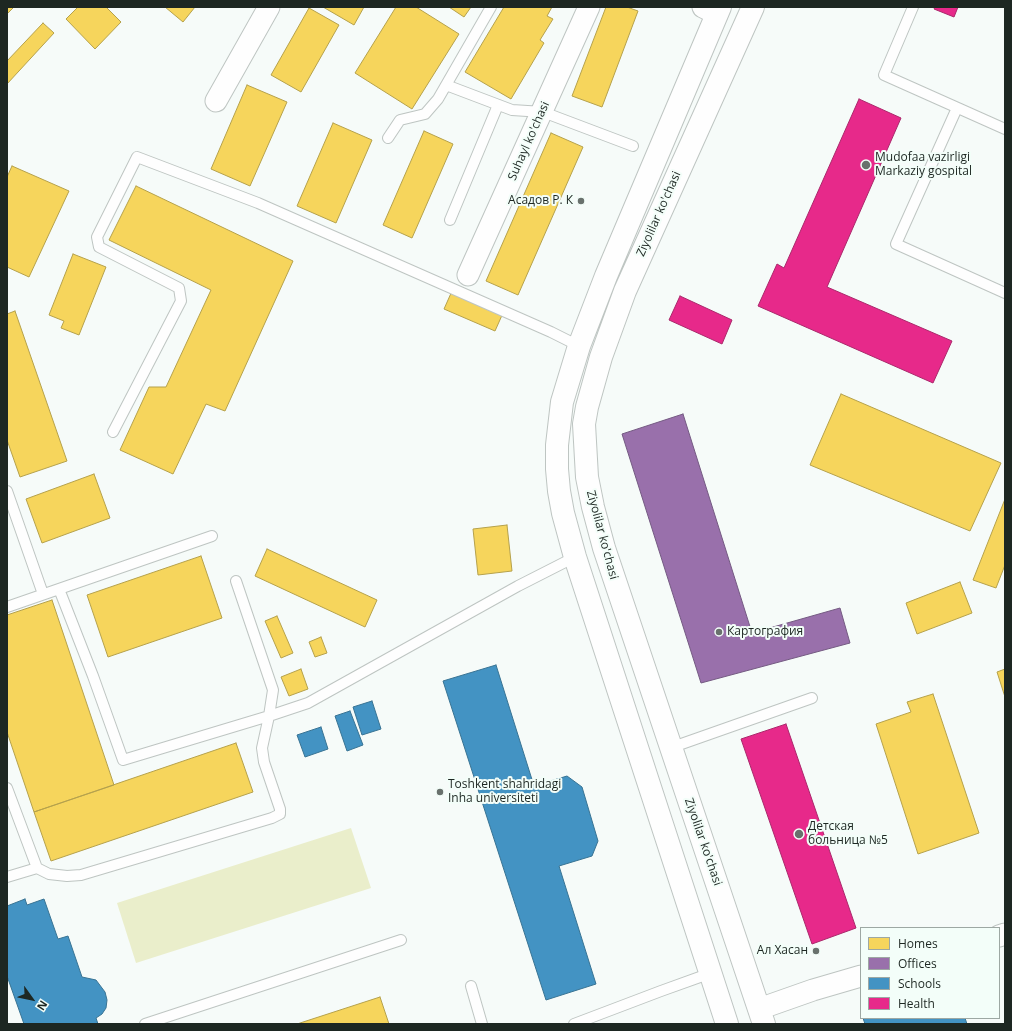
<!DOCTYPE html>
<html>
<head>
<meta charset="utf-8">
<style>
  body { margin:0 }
  #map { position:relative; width:1012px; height:1031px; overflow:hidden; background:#f6fbf9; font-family:"Open Sans",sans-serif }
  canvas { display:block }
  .frame { position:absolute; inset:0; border:8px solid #1d2722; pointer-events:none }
  .legend { position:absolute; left:860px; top:927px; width:140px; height:92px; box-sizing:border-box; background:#f3fef9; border:1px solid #9da8a3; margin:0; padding:5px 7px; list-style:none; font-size:12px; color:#1d2722 }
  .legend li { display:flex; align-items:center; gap:8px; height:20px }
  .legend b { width:20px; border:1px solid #9da8a3 }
  .north { position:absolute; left:12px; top:979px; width:40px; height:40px; -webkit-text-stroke:3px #f3fef9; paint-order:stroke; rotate:123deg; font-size:11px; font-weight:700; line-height:16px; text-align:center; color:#1d2722 }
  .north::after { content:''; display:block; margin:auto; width:14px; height:18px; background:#1d2722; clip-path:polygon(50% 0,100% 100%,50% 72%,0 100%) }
</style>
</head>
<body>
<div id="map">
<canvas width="1012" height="1031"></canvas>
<div class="frame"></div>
<ul class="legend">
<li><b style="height:11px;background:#f6d55c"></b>Homes</li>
<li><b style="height:11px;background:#9970ab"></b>Offices</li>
<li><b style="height:11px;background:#4393c3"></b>Schools</li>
<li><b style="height:11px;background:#e7298a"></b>Health</li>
</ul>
<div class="north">N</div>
</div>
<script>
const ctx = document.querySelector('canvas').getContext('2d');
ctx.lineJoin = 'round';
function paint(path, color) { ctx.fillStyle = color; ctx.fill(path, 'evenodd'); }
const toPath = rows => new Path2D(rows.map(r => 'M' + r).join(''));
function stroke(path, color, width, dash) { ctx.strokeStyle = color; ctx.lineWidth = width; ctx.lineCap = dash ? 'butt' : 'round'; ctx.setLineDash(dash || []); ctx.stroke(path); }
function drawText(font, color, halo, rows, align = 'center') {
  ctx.font = font + ' "Open Sans",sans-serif'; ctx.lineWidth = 4; ctx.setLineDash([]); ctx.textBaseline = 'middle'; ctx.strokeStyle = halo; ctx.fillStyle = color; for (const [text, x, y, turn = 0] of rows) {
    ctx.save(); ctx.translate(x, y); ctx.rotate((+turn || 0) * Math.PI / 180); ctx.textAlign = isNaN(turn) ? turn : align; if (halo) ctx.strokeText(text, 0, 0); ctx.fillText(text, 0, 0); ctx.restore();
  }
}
paint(toPath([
  [351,828,371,888,136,963,117,903]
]), '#eaeecb');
const homes = toPath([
  [7,7,14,7,7,14,7,7],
  [78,7,106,7,121,22,95,49,66,19,78,7],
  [165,7,195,7,183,22,165,7],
  [323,7,364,7,354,25,323,7],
  [396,7,416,7,459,34,412,109,355,73,396,7],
  [449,7,471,7,464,17,449,7],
  [504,7,552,7,547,16,553,19,540,40,544,43,511,99,465,72,504,7],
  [606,7,627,7,638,11,602,107,572,96,606,7],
  [309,8,339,25,301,92,271,75,309,8],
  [43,23,54,33,7,84,7,61,43,23],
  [247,85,287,102,250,186,211,169,247,85],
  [333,123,372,140,336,223,297,206,333,123],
  [424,131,453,144,412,238,383,225,424,131],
  [551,133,583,147,518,295,486,281,551,133],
  [12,166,69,191,29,277,7,267,7,177,12,166],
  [136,186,293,261,225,411,206,404,173,474,120,450,149,387,166,387,211,290,109,240,136,186],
  [73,254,106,267,79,335,61,328,64,321,49,315,73,254],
  [452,291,503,313,495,331,444,309,452,291],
  [15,311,67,461,20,477,7,440,7,314,15,311],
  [841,394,1001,463,970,531,810,465,841,394],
  [94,474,110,518,42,543,26,499,94,474],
  [1005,499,1005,565,996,588,973,580,1005,499],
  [507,525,512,571,478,575,473,529,507,525],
  [267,549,377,600,365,627,255,576,267,549],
  [201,556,222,618,108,657,87,595,201,556],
  [960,582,972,613,917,634,906,603,960,582],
  [52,600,114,785,34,812,7,732,7,615,52,600],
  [277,616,293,653,281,658,265,621,277,616],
  [321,637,327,653,315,657,309,642,321,637],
  [301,669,308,689,289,696,281,677,301,669],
  [1005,669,1005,697,997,672,1005,669],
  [933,694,979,833,918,854,876,724,911,712,907,702,933,694],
  [236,743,253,792,51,861,34,812,236,743],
  [380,997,389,1024,297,1024,380,997]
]);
paint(homes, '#f6d55c');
stroke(homes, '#b5a14b', 1);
const offices = toPath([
  [683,414,752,633,840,608,850,643,701,683,622,434,683,414]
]);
paint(offices, '#9970ab');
stroke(offices, '#745a82', 1);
const schools = toPath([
  [496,665,534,786,567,776,582,787,598,841,592,856,559,866,596,984,546,1000,443,681,496,665],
  [372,701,381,729,362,735,353,707,372,701],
  [350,711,363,745,347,751,335,716,350,711],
  [321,727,328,749,305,757,297,735,321,727],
  [25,899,27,905,44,899,58,939,68,936,82,977,96,980,105,992,107,1000,106,1008,102,1014,96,1018,98,1024,24,1024,7,976,7,906,25,899],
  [863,1018,965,1018,967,1024,865,1024,863,1018]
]);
paint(schools, '#4393c3');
stroke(schools, '#387393', 1);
const health = toPath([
  [935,7,958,7,954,17,934,9,935,7],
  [859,99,901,118,827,287,952,341,933,383,758,306,777,264,784,268,859,99],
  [680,296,732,320,722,344,669,320,680,296],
  [786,724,856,928,812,944,741,739,786,724]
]);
paint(health, '#e7298a');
stroke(health, '#aa286b', 1);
const service = toPath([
  [913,7,884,75,1005,129],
  [446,85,512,110,543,112,633,146],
  [957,108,896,244,1005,293],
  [388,138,400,120,425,114,438,99,491,7],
  [450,220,498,105],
  [113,432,181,301,179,288,99,247,97,237,137,157,258,203,551,332,579,346],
  [7,491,43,594],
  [59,589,93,676,123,760,269,716,273,690,236,581],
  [7,607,212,536],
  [670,748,812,698],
  [7,788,37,868,49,874,67,876,81,875,272,818,280,814,280,809,264,762,262,748,269,716,308,703,518,586,575,557],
  [7,877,37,868],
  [471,986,482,1024],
  [145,1024,401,940],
  [574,1024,661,991,711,973]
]);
const minor = toPath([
  [703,7,717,14],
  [216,101,269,7],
  [468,275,589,7],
  [999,936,1005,934],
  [759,1009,813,990,861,976]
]);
const secondary = toPath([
  [720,7,606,276,579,346,562,402,557,445,557,469,559,491,563,513,575,557,727,1024],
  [753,7,625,291,601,357,587,407,584,424,587,477,593,507,604,548,764,1024]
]);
stroke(service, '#bec5c2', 12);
stroke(minor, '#bec5c2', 23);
stroke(secondary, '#bec5c2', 24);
stroke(service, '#fefefe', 10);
stroke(minor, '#fefefe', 21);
stroke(secondary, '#fefefe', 22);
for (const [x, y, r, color] of [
  [866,165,5,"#69716d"],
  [581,201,4,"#69716d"],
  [719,632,4,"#69716d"],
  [440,792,4,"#69716d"],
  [799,834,5,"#69716d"],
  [816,951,4,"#69716d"]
]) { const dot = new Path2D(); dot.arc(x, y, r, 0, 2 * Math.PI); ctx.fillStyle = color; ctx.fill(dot); stroke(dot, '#f3fef9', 1.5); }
drawText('12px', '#1d2722', '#f3fef9', [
  ["Suhayl ko'chasi",529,141,-66],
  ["Ziyolilar ko'chasi",659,214,-66],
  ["Ziyolilar ko'chasi",602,535,75],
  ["Ziyolilar ko'chasi",703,842,71]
]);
drawText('12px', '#1d2722', '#f3fef9', [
  ["Mudofaa vazirligi",875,158],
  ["Markaziy gospital",875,172],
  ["Асадов Р. К",573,201,"right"],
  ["Картография",727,632],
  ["Toshkent shahridagi",448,785],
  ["Inha universiteti",448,799],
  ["Детская",808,827],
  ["больница №5",808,841],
  ["Ал Хасан",808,951,"right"]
], 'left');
</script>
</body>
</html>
